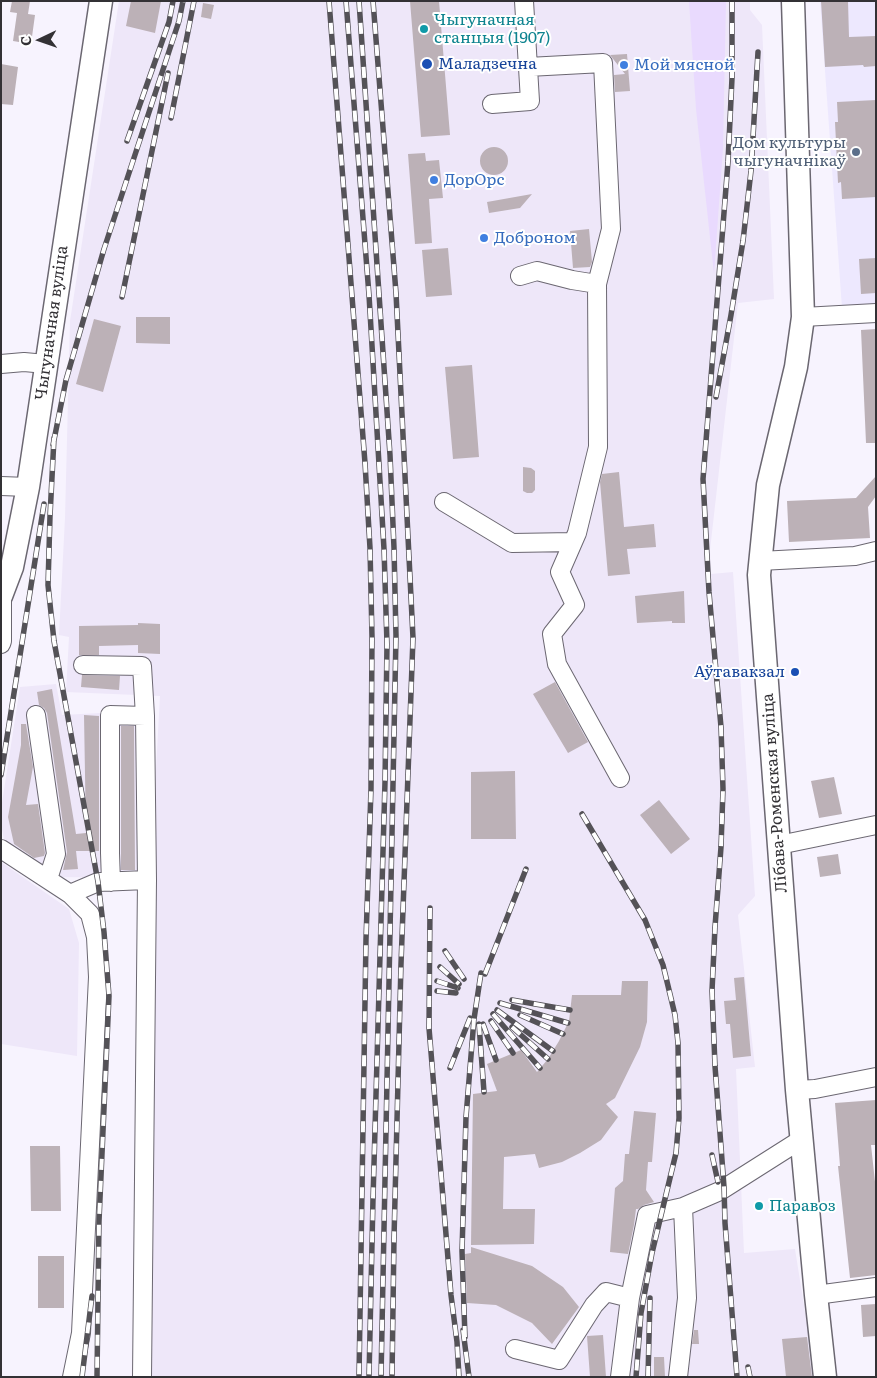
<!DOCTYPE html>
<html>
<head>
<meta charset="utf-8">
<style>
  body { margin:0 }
  #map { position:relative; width:877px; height:1378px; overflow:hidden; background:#f7f3fe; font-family:Literata,serif }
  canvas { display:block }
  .frame { position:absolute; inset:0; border:2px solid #333135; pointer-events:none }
  .north { position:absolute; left:15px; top:15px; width:50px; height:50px; -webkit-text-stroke:4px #fff; paint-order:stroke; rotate:267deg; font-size:14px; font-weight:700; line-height:20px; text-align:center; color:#333135 }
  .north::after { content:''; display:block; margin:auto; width:18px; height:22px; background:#333135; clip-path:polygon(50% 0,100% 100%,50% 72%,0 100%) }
</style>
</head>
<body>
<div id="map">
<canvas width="877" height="1378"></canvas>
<div class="frame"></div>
<div class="north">С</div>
</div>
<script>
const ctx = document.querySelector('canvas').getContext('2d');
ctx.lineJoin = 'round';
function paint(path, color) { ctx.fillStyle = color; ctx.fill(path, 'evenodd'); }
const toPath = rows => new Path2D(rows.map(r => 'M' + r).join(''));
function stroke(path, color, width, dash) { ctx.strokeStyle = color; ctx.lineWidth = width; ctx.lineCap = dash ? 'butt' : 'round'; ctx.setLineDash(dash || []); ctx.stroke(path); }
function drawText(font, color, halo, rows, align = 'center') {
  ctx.font = font + ' Literata,serif'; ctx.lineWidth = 4; ctx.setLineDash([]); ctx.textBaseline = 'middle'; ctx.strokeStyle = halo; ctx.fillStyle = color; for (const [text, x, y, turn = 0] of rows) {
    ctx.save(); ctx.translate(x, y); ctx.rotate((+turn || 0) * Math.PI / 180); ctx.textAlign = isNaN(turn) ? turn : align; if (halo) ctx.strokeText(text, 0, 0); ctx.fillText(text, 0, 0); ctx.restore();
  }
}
paint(toPath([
  [820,1,876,1,876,306,842,308]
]), '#ede8fe');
paint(toPath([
  [119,1,750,1,750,10,762,25,774,299,738,303,710,550,711,574,733,572,755,896,738,915,755,1067,736,1069,744,1253,795,1249,809,1337,813,1377,149,1377,156,885,156,769,160,696,66,692,69,637,59,635,65,518,70,321],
  [56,684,62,715,139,711,137,878,57,877,5,845,1,824,1,809,20,687],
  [1,862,69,909,79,943,77,1056,1,1044]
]), '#eee7f9');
paint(toPath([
  [689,1,726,1,723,148,714,274,696,109]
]), '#e9dafe');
paint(toPath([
  [12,1,30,1,28,14,35,15,31,44,13,41,17,13,10,12],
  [131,1,161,1,155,33,126,26],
  [410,1,439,1,450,135,421,137],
  [821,1,848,1,849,37,876,36,876,66,864,67,863,65,825,67],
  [203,3,214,5,211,19,201,17],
  [627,54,630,91,615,92,614,75,625,74,610,55],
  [1,64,18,67,13,105,1,104],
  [876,100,876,197,842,199,841,182,838,183,835,122,838,122,837,102],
  '480 161a14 14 0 1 1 28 0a14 14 0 1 1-28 0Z',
  [425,153,426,161,439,160,443,198,429,199,432,243,415,244,408,154],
  [532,194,520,208,489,213,487,202],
  [589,229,592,262,590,267,573,268,570,231],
  [448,248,452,295,426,297,422,250],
  [876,258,876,293,861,294,859,259],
  [136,317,170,317,170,344,136,343],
  [94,319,121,326,103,392,76,384],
  [876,329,876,443,866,443,861,330],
  [472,365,479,457,453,459,445,367],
  [523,467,531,468,535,471,535,490,532,493,527,493,523,491],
  [619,472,624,527,654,524,656,547,627,549,630,574,608,576,600,482,602,474],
  [876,476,876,496,868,507,870,538,789,542,787,501,856,498],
  [684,591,685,623,672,623,672,621,637,623,635,596],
  [138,623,160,624,160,654,138,653,138,645,99,646,99,655,79,655,79,626,138,625],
  [82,675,120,676,119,690,81,687],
  [555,682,588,742,568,753,533,694],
  [52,689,76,834,86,833,84,715,99,716,99,851,76,851,78,869,63,870,67,852,47,713,44,708,39,705,37,692],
  [21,724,26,724,33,767,26,805,38,804,45,853,44,856,34,858,14,844,8,817,21,745],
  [121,726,134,726,135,870,121,870],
  [515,771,516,839,471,839,471,772],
  [834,777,842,814,819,818,811,781],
  [659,800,690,839,671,854,640,815],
  [838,854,841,874,820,877,817,857],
  [744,977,751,1056,733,1058,730,1024,726,1024,724,1001,736,1000,734,978],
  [622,981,648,981,647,1022,640,1047,615,1098,606,1104,618,1117,601,1140,580,1153,562,1162,539,1168,535,1154,504,1157,503,1209,535,1209,534,1244,471,1245,473,1094,497,1091,487,1064,521,1050,537,1072,548,1059,559,1041,569,1021,572,995,621,995],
  [876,1100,876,1145,871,1145,876,1191,876,1275,850,1278,838,1166,840,1166,835,1103],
  [634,1111,656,1113,652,1162,648,1162,646,1190,654,1202,644,1205,638,1209,636,1209,634,1225,628,1254,610,1252,615,1188,623,1181,625,1154,629,1154],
  [30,1146,60,1146,61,1211,31,1211],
  [471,1247,532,1266,563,1287,579,1307,552,1344,532,1323,496,1305,467,1303,465,1254,471,1253],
  [38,1256,64,1256,64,1308,38,1308],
  [876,1304,876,1336,863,1337,861,1305],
  [694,1330,698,1330,699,1344,692,1344],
  [603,1335,606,1377,590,1377,587,1336],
  [807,1337,812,1377,786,1377,782,1339],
  [654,1357,664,1357,665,1377,654,1377]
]), '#bcb1b7');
const minor = toPath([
  [492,104,530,101,524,1],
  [520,276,537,271,572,280,597,284,611,229,603,63,528,67],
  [597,284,598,447,577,533,560,572,575,605,552,634,557,664,620,778],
  [803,317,876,313],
  [1,364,24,362,46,364],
  [1,486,28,487],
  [444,502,512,543,573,542],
  [760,561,855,556,876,551],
  [1,644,2,641,2,595],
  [83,665,142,666,145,716,147,880],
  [36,715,56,854,48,879],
  [779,845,876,825],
  [1,849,70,894,90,914,96,937,98,977,81,1333,72,1377],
  [111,882,110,853,110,715,145,716],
  [70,894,98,882,147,880,142,1377],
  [797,1090,815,1089,876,1077],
  [816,1295,876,1287],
  [515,1349,559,1360,594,1305,606,1292,630,1298],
  [620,1377,630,1298,647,1215,683,1207],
  [678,1377,687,1298,683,1207,720,1191,802,1139]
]);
const major = toPath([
  [793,1,803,317,796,367,768,485,759,575,797,1090,816,1295,825,1377],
  [1,596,12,567,28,487,101,1]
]);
stroke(minor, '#6b6771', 20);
stroke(major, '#6b6771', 25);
stroke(minor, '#fff', 18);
stroke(major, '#fff', 22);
const rail = toPath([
  [329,1,365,463,370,548,372,637,371,789,366,939,359,1377],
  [346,1,369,295,384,549,387,644,385,782,373,1199,369,1377],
  [359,1,390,455,394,548,396,636,381,1377],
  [373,1,396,293,413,638,401,964,394,1238,392,1377],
  [732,1,732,78,728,162,703,479,709,592,721,727,723,789,721,847,715,927,712,991,715,1066,724,1187,725,1223,737,1377],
  [171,118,194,1],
  [127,141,169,22,173,1],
  [122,297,168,73],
  [716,397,731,315,743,241,751,171,758,52],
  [54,438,50,516,48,585,54,641,98,882,104,932,109,996,99,1221,97,1377],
  [53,445,66,380,104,249,179,21,183,1],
  [1,775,44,504],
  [582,814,645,920,663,965,675,1015,678,1043,679,1118,676,1153,652,1253,641,1313,636,1377],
  [430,908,429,1028,451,1295,457,1342,459,1377],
  [445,951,464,979],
  [440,967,459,984],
  [485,974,526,869],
  [437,981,458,988],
  [437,991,456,993],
  [512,1000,570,1010],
  [500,1003,568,1023],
  [497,1010,553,1051],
  [493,1014,540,1068],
  [520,1015,563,1034],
  [491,1021,513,1053],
  [479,1024,484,1092],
  [483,1024,496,1060],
  [512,1027,548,1059],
  [450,1068,470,1018],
  [712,1155,718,1182],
  [463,1330,469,1377],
  [465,1337,462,1251,466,1117,474,1019,481,973],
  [748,1367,750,1377],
  [82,1377,92,1296],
  [648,1377,650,1298]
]);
stroke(rail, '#545257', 5.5);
stroke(rail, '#fff', 4, [11]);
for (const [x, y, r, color] of [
  [424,29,5,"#0f9aa8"],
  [427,64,6,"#1a4fb4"],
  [624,65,5,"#3f7fe0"],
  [856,152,5,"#5c6f8a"],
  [434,180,5,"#3f7fe0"],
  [484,238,5,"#3f7fe0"],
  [795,672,5,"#1a4fb4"],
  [759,1206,5,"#0f9aa8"]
]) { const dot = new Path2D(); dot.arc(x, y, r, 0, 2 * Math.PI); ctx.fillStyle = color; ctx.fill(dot); stroke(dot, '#fff', 2); }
drawText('16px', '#0d838f', '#fff', [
  ["Чыгуначная",434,20],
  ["станцыя (1907)",434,38],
  ["Паравоз",769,1206]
], 'left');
drawText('16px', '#164399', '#fff', [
  ["Маладзечна",438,64],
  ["Аўтавакзал",785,672,"right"]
], 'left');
drawText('16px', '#366cbe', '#fff', [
  ["Мой мясной",634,65],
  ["ДорОрс",444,180],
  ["Доброном",494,238]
], 'left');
drawText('16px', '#4e5e75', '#fff', [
  ["Дом культуры",846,143],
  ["чыгуначнікаў",846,161]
], 'right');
drawText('16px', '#333135', '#fff', [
  ["Чыгуначная вуліца",52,323,-82],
  ["Лібава-Роменская вуліца",775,793,-94]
]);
</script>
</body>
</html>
